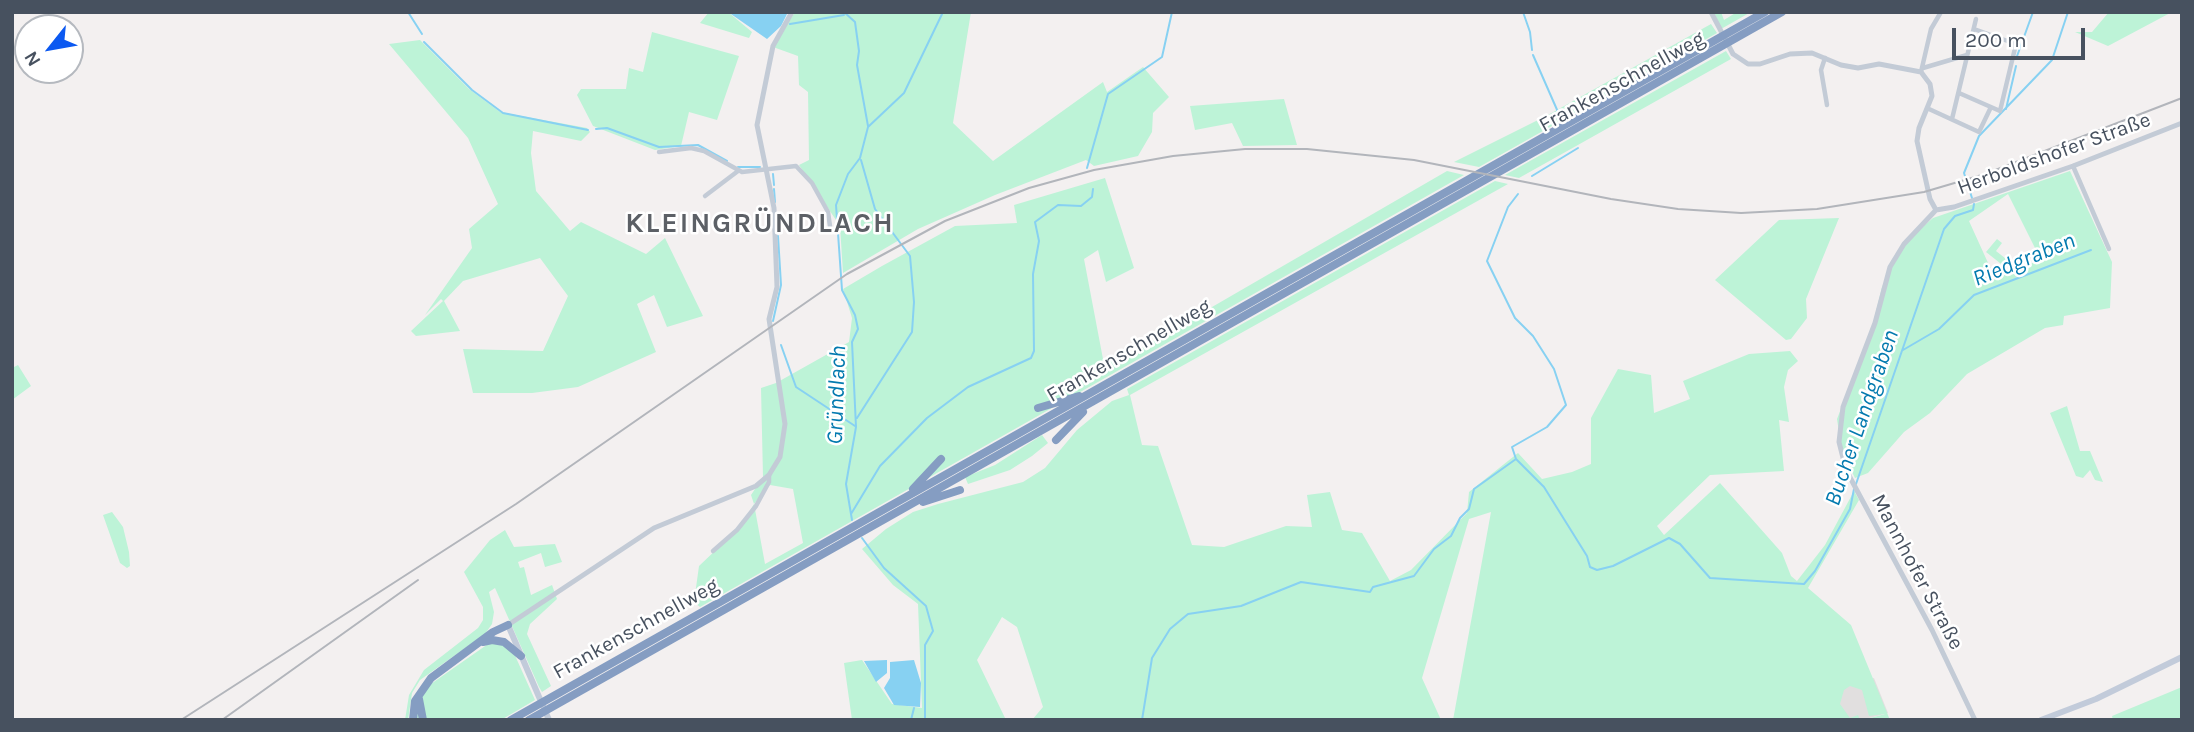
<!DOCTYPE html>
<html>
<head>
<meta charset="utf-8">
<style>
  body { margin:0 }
  #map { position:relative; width:2194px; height:732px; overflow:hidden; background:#f3f0f0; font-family:Karla,sans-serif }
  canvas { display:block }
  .frame { position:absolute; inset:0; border:14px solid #47515f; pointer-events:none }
  .north { position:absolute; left:14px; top:14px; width:70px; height:70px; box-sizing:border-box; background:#fff; border:2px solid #b5b9bf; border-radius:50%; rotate:239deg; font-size:19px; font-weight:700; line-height:28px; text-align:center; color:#47515f }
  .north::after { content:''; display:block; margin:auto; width:24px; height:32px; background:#0c59f1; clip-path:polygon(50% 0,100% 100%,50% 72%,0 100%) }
  .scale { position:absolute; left:1952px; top:28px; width:133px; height:32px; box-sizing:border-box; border:4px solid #47515f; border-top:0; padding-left:9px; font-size:21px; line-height:24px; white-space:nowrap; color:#47515f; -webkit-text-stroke:5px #fff; paint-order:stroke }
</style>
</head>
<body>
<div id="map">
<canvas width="2194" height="732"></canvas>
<div class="frame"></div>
<div class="north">N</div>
<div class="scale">200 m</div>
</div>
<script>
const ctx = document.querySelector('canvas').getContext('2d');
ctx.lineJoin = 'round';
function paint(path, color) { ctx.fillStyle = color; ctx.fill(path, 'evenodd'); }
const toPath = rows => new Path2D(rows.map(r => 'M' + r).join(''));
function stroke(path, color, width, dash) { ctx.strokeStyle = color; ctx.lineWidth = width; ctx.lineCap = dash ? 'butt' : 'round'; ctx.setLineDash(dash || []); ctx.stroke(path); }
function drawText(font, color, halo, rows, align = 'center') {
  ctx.font = font + ' Karla,sans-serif'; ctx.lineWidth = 5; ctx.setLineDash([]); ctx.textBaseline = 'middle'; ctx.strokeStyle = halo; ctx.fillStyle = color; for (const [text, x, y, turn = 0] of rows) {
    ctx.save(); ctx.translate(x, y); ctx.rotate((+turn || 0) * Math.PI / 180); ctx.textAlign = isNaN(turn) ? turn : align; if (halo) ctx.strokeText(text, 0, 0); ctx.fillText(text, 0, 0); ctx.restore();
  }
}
paint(toPath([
  [1874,678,1888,713,1862,720,1824,720,1840,688]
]), '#e1dfdf');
paint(toPath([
  [709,12,728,12,752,32,749,38,700,23],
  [795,12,971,12,953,123,993,161,1103,82,1107,92,1143,67,1169,97,1153,113,1152,132,1138,156,1094,166,1086,160,995,195,918,229,843,273,840,226,799,165,809,160,808,92,799,85,798,56,773,47],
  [1714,12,1721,12,1724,20,1737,12,1751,12,1721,29],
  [2109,12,2172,12,2108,46,2075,32,2092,32],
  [1711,24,1717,33,1479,167,1454,162,1548,115],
  [652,32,739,56,717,120,689,112,681,146,655,150,593,126,577,95,581,89,626,89,629,68,643,72],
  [420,40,469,89,500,112,587,128,590,132,581,141,533,131,531,153,536,191,570,231,581,222,646,254,665,238,703,316,667,327,654,295,637,304,656,352,578,387,532,393,473,393,463,349,543,351,568,296,540,258,463,281,444,301,460,331,416,336,411,331,443,301,441,299,425,315,472,248,469,229,498,204,468,138,389,44],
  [1726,51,1731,59,1569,150,1519,178,1505,175],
  [1284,99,1297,145,1243,146,1232,123,1195,130,1190,106],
  [1447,171,1464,175,700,607,694,602,699,566,740,527,754,504,751,495,763,477,761,388,776,383,849,342,852,318,843,289,882,266,955,226,1017,223,1014,205,1105,178,1134,268,1106,282,1098,250,1084,259,1103,359,1117,362],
  [770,485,793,489,803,543,765,564,754,504],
  [2070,171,2112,262,2110,308,2064,316,2063,325,2045,328,1967,374,1930,413,1904,432,1868,473,1855,478,1842,452,1837,419,1871,332,1882,287,1904,243,1933,218],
  [2008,194,2041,260,1994,276,1969,221],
  [1495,181,1508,184,1130,395,1142,445,1158,446,1192,545,1224,547,1286,526,1312,527,1307,495,1330,492,1342,530,1362,533,1390,581,1411,570,1467,513,1469,492,1518,453,1542,479,1572,472,1591,464,1591,418,1618,369,1651,375,1654,413,1690,399,1683,381,1749,354,1790,351,1798,361,1788,370,1784,387,1789,422,1779,420,1784,471,1710,475,1657,526,1664,535,1720,483,1782,553,1791,576,1797,581,1825,545,1854,491,1859,500,1808,588,1851,625,1890,720,1863,720,1885,714,1869,716,1862,690,1850,686,1844,690,1840,704,1850,718,1858,715,1860,720,1453,720,1491,512,1469,519,1422,678,1441,720,1032,720,1043,707,1017,627,1002,617,977,660,1006,720,852,720,844,663,862,660,892,704,922,708,918,604,893,585,862,549,886,529,913,512,938,504,1023,482,1045,468,1077,430,1112,401,1129,395,1127,389],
  [1839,218,1806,299,1807,318,1791,339,1786,340,1715,280,1779,220],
  [1997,239,2002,243,1996,251,2010,262,2005,267,1986,252],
  [18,365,31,386,12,400,12,368],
  [2067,406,2080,451,2090,451,2103,482,2095,480,2090,470,2083,478,2076,476,2050,413],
  [1042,435,1048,443,1032,456,1010,470,968,484,965,477,995,465],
  [112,512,123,527,129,552,130,566,127,568,120,563,103,515],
  [505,530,514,547,555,544,562,562,545,567,541,553,518,562,520,568,524,567,531,595,552,585,557,599,530,624,527,634,551,686,542,692,539,687,495,588,489,592,494,612,492,624,485,634,420,680,412,693,408,720,405,720,409,695,424,670,478,628,483,620,483,607,464,572,490,540],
  [488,644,502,644,513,651,535,700,501,720,415,720,415,704,428,686],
  [2182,687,2182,720,2113,720,2112,716]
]), '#bdf3d7');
paint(toPath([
  [728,12,788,12,781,26,767,39],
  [887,660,887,673,876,682,864,661],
  [914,660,921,683,920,707,894,705,884,688,890,678,890,662]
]), '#87d1f2');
stroke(toPath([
  [408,12,422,34],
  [844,12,855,22,859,51,857,65,868,126],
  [1523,12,1530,32,1532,50],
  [790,24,844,15],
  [424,42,472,90,503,113,588,130],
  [1533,55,1558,112],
  [2016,59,2033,12],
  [2006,109,2016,66],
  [596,129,607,128,659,147,698,145,727,161],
  [738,167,760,167],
  [1087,168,1108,94,1162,57,1172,12],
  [773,174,774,185],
  [1532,176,1578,148],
  [774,189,775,202],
  [1972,198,1964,173,1979,136,2052,60,2068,12],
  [773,321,781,285,778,236],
  [781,345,796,387,855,426],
  [1903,350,1939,329,1974,295,2091,250],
  [857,418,912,332,914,302,910,256,875,209,861,160],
  [1516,459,1512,447,1547,427,1566,405,1554,369,1533,336,1515,318,1487,261,1508,207,1518,194],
  [1856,484,1944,229,1955,216,1973,210,1974,204],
  [851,514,880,466,927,418,968,387,1031,358,1034,351,1033,274,1039,241,1035,222,1058,205,1081,206,1092,197,1093,189],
  [852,520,846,484,856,427,852,342,858,329,855,315,842,290,836,205,848,174,860,158,868,127,904,93,943,12],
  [862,538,884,568,926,606,933,631,925,645,925,720],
  [911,720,914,708],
  [1142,720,1152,658,1170,629,1188,614,1241,606,1301,582,1370,592,1373,587,1414,576,1434,549,1451,536,1460,518,1469,509,1474,489,1516,459,1544,487,1587,556,1590,567,1597,570,1613,566,1669,538,1680,544,1710,578,1804,584,1815,571,1850,509,1854,489]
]), '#87d1f2', 2);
stroke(toPath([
  [1825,58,1821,70,1827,105],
  [1923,68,1967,55],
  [1921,72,1931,29,1941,12],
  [1959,93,2000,111,2016,44,1974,29],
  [1929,109,1979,132,1991,107],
  [1952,119,1976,19],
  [659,152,691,148,704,151,742,172,796,166,812,183,828,212,830,226],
  [2073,166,2109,249],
  [705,196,738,171],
  [713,551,737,530,756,506,769,482,769,475]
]), '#c3cbd6', 4.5);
stroke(toPath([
  [1711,12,1733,54,1748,64,1760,64,1790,54,1812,53,1841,65,1858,68,1879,64,1921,72,1930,84,1932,96,1919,128,1917,141,1930,199,1936,210],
  [1936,210,1904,244,1890,267,1875,323,1843,407,1839,442,1846,470,1932,630,1975,720],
  [1936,210,1954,207,2073,166,2182,123],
  [508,625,654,528,756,486,769,475,780,457,785,424,769,319,777,287,774,208,757,125,773,46,792,12]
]), '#c3cbd6', 5);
stroke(toPath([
  [508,625,549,720],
  [2041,720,2096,699,2182,657]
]), '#c2cbda', 6);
stroke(toPath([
  [1038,408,1079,396],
  [1056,440,1083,412],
  [913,489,941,459],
  [923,502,960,490],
  [483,642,492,640,504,642,521,656],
  [419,699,423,720],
  [413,720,415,701,431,678,493,632,508,625],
  [511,720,1765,12],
  [529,720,1782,12]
]), '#859dc2', 8);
stroke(toPath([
  [181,720,516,504,847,274,945,221,1029,188,1094,170,1173,156,1245,149,1307,149,1414,160,1611,199,1678,209,1741,213,1817,209,1924,192,1985,174,2182,98],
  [222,720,418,580]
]), '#b2b5bb', 2);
drawText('21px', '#47515f', '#fff', [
  ["Frankenschnellweg",1622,82,-29],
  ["Herboldshofer Straße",2054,154,-20],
  ["Frankenschnellweg",1129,351,-30],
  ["Mannhofer Straße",1917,572,62],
  ["Frankenschnellweg",636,629,-29]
]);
drawText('italic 23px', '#037aaf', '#fff', [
  ["Riedgraben",2024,260,-22],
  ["Gründlach",837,395,-88],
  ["Bucher Landgraben",1862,418,-71]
]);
ctx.letterSpacing = '2px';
drawText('bold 28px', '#5c6066', '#fff', [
  ["KLEINGRÜNDLACH",760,224]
]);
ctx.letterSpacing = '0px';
</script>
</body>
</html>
